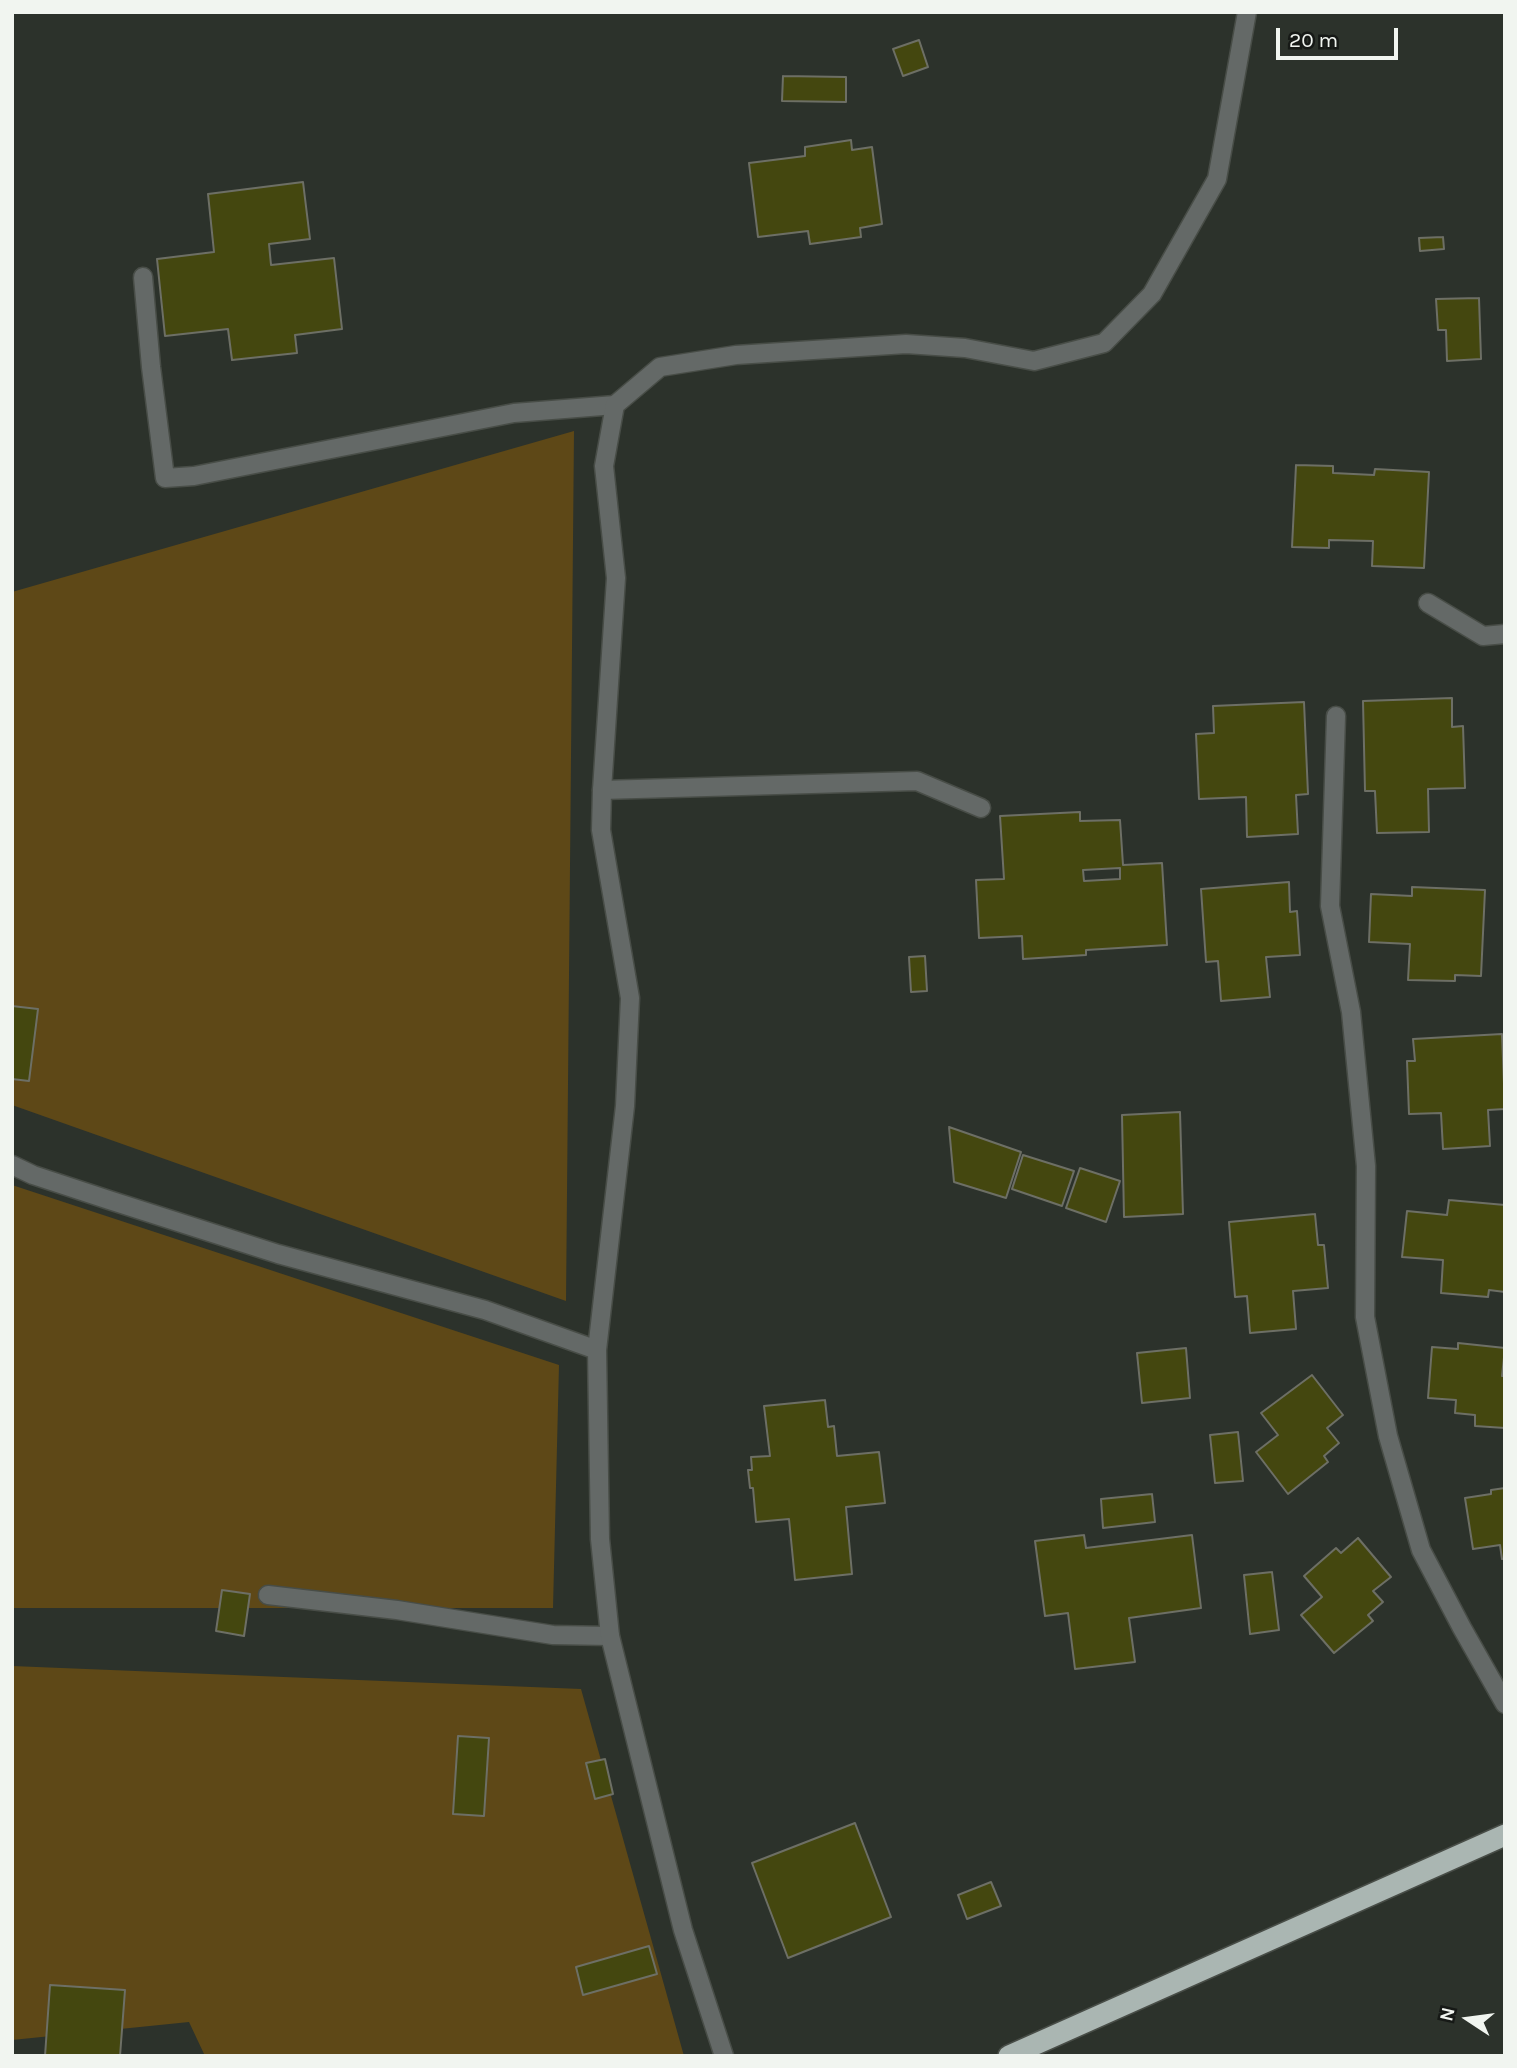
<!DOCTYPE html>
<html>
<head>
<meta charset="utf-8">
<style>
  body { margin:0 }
  #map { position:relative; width:1517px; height:2068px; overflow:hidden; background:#2c322b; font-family:Karla,sans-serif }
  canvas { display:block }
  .frame { position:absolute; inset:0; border:14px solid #f1f5f0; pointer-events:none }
  .north { position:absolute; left:1433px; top:1984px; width:70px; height:70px; -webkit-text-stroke:5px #161916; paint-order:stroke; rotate:283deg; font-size:19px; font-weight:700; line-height:28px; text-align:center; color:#f1f5f0 }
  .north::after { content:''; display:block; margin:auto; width:24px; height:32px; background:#f1f5f0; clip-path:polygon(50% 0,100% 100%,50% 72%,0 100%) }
  .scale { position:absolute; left:1276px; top:28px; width:122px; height:32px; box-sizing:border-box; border:4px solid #f1f5f0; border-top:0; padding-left:9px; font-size:21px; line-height:24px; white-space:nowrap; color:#f1f5f0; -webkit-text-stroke:5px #161916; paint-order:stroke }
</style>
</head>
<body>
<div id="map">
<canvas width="1517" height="2068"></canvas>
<div class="frame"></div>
<div class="north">N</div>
<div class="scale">20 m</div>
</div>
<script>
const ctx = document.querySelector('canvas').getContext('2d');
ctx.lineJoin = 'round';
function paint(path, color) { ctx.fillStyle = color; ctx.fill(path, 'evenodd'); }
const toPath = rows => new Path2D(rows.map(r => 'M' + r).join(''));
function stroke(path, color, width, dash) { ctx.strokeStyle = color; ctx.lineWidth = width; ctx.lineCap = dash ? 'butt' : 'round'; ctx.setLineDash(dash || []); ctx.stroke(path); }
paint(toPath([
  [574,431,566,1301,12,1105,12,592],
  [12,1185,559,1365,553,1608,12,1608],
  [12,1666,581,1689,684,2056,205,2056,189,2022,12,2040]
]), '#5e4817');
const building = toPath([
  [919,40,928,67,903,76,893,49,919,40],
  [783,76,846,77,846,102,782,101,783,76],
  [851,140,852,150,872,147,882,224,860,228,861,237,810,244,808,231,758,237,749,163,805,156,805,147,851,140],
  [303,182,310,239,269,244,271,265,334,258,342,329,295,335,297,353,232,360,228,329,165,336,157,259,214,252,208,194,303,182],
  [1443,237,1444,249,1420,251,1419,238,1443,237],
  [1479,298,1481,359,1447,361,1446,330,1438,330,1436,299,1479,298],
  [1296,465,1333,466,1333,473,1374,475,1375,469,1429,472,1424,568,1372,566,1373,541,1329,540,1329,548,1292,547,1296,465],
  [1452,698,1452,727,1463,726,1465,788,1428,789,1429,832,1377,833,1375,791,1365,791,1363,701,1452,698],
  [1304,702,1308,794,1296,795,1298,834,1247,837,1246,797,1199,799,1196,734,1214,733,1213,706,1304,702],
  [1080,812,1080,821,1120,820,1123,865,1162,863,1167,945,1086,950,1086,955,1023,959,1022,936,979,938,976,880,1004,879,1000,816,1080,812],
  [1120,868,1120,879,1084,881,1083,870,1120,868],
  [1289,882,1290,912,1297,911,1300,955,1266,957,1270,997,1221,1001,1218,961,1206,962,1201,889,1289,882],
  [1412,887,1485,890,1481,976,1455,975,1455,981,1408,980,1410,944,1369,942,1371,894,1412,896,1412,887],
  [925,956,927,991,911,992,909,957,925,956],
  [12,1006,38,1009,29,1081,12,1079,12,1006],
  [1502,1034,1505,1109,1488,1110,1490,1146,1443,1149,1441,1113,1409,1114,1407,1061,1415,1061,1413,1039,1502,1034],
  [1180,1112,1183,1214,1124,1217,1122,1115,1180,1112],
  [949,1127,1021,1152,1006,1198,954,1182,949,1127],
  [1023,1155,1074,1171,1062,1206,1012,1189,1023,1155],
  [1080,1168,1120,1181,1106,1222,1066,1208,1080,1168],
  [1449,1200,1505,1205,1505,1292,1489,1290,1488,1297,1441,1293,1443,1260,1402,1257,1407,1211,1447,1215,1449,1200],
  [1315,1214,1318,1245,1324,1245,1328,1288,1293,1291,1296,1329,1250,1333,1247,1296,1235,1297,1229,1222,1315,1214],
  [1458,1343,1505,1348,1502,1376,1505,1376,1505,1428,1475,1426,1475,1415,1455,1413,1456,1400,1428,1398,1432,1347,1458,1349,1458,1343],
  [1186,1348,1190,1398,1142,1403,1137,1353,1186,1348],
  [1312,1375,1343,1415,1327,1428,1339,1443,1324,1456,1328,1462,1288,1494,1256,1452,1278,1435,1261,1413,1312,1375],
  [825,1400,828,1427,834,1426,837,1456,879,1452,885,1503,846,1507,852,1574,795,1580,789,1519,756,1522,753,1488,750,1488,748,1470,752,1470,751,1457,770,1456,764,1406,825,1400],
  [1238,1432,1243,1481,1215,1483,1210,1435,1238,1432],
  [1505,1488,1505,1559,1502,1559,1500,1545,1473,1549,1465,1498,1491,1494,1491,1490,1505,1488],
  [1152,1494,1155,1522,1103,1528,1101,1499,1152,1494],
  [1084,1535,1086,1548,1192,1535,1201,1608,1129,1618,1135,1662,1075,1669,1068,1613,1045,1616,1035,1541,1084,1535],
  [1358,1538,1391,1577,1373,1591,1383,1602,1368,1615,1373,1621,1334,1653,1301,1615,1322,1597,1304,1576,1336,1548,1341,1553,1358,1538],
  [1272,1572,1279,1630,1250,1634,1244,1575,1272,1572],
  [222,1590,250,1594,244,1636,216,1631,222,1590],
  [458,1736,489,1738,484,1816,453,1814,458,1736],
  [605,1759,613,1794,595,1799,586,1763,605,1759],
  [855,1823,891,1917,788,1958,752,1863,855,1823],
  [991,1882,1001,1906,967,1919,958,1895,991,1882],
  [649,1946,657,1974,583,1995,576,1967,649,1946],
  [50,1985,125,1990,120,2056,45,2056,50,1985]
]);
paint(building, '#44470f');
stroke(building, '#6d6f65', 2);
const lane = toPath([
  [143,277,151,367,165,478,194,476,514,413,615,405],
  [1428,603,1483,636,1505,634],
  [602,790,917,781,981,808],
  [268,1595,397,1610,553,1635,610,1636]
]);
const street = toPath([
  [1336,716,1330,906,1351,1012,1366,1166,1365,1317,1388,1436,1421,1550,1462,1628,1505,1704],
  [12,1165,33,1175,109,1200,278,1254,485,1310,597,1350],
  [724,2056,683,1930,610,1636,600,1539,597,1350,625,1106,630,998,601,830,602,790,616,578,604,466,615,405,660,367,736,355,906,344,965,348,1034,361,1104,343,1152,294,1217,179,1247,12]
]);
const highway = toPath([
  [1009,2056,1505,1835]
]);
stroke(lane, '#484d47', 21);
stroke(street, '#484d47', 21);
stroke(highway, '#484d47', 24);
stroke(lane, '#646967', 18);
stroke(street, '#646967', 18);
stroke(highway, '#aab6b2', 21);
</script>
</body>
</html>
